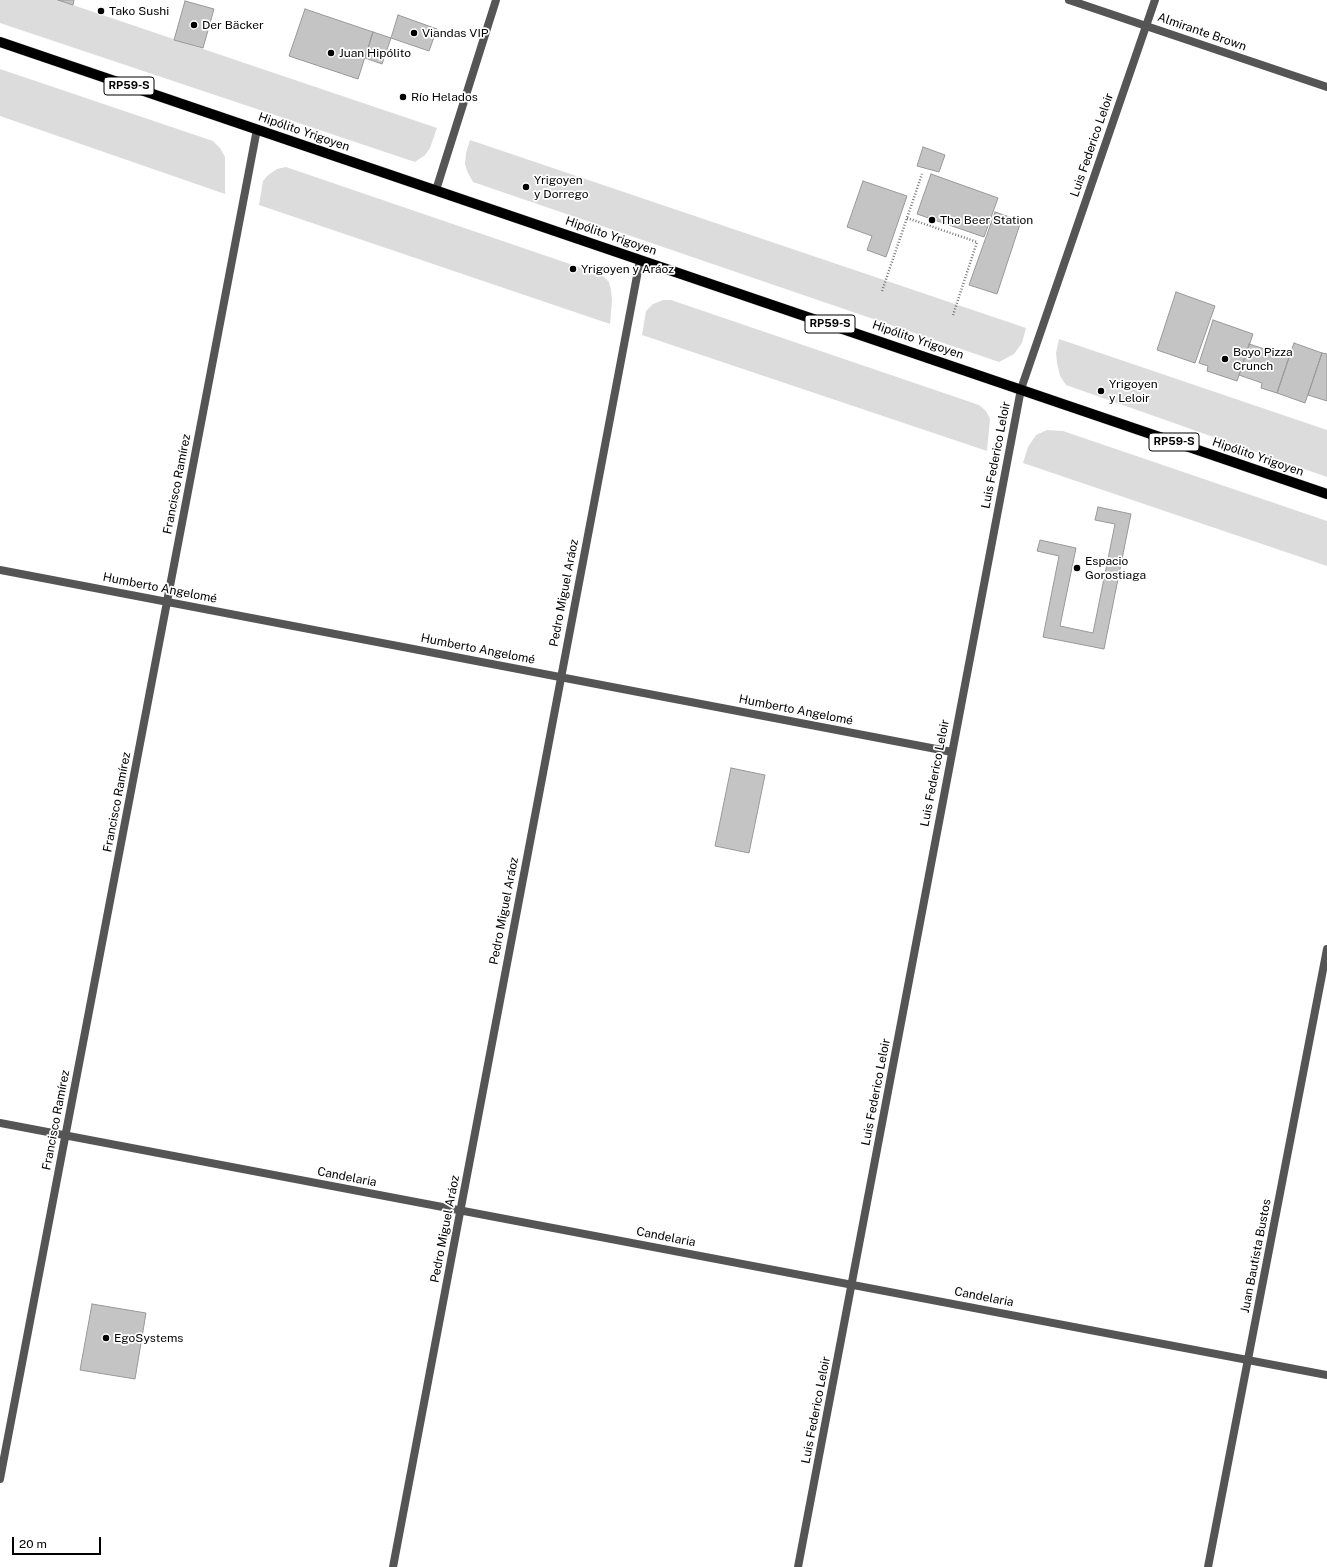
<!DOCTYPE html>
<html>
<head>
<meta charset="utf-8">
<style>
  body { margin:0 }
  #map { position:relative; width:1327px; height:1567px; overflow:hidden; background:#fff; font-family:"Public Sans",sans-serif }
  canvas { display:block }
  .scale { position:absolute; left:12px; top:1537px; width:89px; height:18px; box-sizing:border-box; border:2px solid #000; border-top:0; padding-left:5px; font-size:12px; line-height:14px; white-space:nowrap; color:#000; -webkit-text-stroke:3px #fff; paint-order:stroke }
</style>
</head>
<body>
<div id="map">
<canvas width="1327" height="1567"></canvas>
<div class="scale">20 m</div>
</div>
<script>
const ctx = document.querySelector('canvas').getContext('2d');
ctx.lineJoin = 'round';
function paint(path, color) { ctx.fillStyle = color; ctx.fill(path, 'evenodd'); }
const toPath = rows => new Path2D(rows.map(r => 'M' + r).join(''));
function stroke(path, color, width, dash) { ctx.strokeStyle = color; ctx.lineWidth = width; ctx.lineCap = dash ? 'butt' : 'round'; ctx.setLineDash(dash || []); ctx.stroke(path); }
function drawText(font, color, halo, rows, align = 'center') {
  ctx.font = font + ' "Public Sans",sans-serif'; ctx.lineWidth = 3.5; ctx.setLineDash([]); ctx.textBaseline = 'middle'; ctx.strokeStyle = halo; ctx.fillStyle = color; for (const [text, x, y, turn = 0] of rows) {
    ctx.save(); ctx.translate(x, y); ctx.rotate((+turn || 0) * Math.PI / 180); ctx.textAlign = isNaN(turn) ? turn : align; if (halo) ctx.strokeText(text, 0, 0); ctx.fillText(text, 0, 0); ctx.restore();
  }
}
paint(toPath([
  [0,0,58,0,437,128,430,148,425,155,415,162,0,23],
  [0,69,213,141,220,148,225,157,225,194,0,116],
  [470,140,1026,328,1022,343,1014,354,999,362,473,182,467,171,465,164,466,153],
  [286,167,602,275,609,282,611,290,612,301,610,324,259,205,263,181,268,175,277,169],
  [663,300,671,300,979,405,986,411,990,419,987,451,642,335,646,311,653,304],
  [1059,339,1327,430,1327,477,1066,385,1060,376,1057,363,1056,353],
  [1047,430,1063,431,1327,521,1327,566,1023,463,1028,447,1036,435]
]), '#dcdcdc');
const building = toPath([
  [58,0,74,0,73,5,58,0],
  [185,1,214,9,203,48,174,40,185,1],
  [305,9,373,32,358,79,289,56,305,9],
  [398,15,437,29,429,51,391,38,398,15],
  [373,32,391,38,382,64,365,58,373,32],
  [923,147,945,155,939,172,917,166,923,147],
  [931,174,998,198,984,237,917,214,931,174],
  [863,181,907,196,886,257,867,250,872,236,847,227,863,181],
  [995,212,1021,221,997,294,969,285,995,212],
  [1176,292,1215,306,1195,363,1157,350,1176,292],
  [1213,320,1253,334,1237,381,1207,371,1208,366,1199,363,1213,320],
  [1294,343,1322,353,1305,403,1277,393,1294,343],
  [1249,344,1289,357,1277,393,1261,388,1262,383,1239,375,1249,344],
  [1322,353,1327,354,1327,401,1308,395,1322,353],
  [1098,507,1131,514,1104,649,1043,637,1059,556,1037,551,1040,540,1076,548,1060,626,1093,633,1115,524,1095,520,1098,507],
  [731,768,765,775,749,853,715,846,731,768],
  [92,1304,146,1313,135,1379,80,1370,92,1304]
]);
paint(building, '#c4c4c4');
stroke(building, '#999', 1);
const primary = toPath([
  [0,42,1327,494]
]);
stroke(primary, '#dbdbdb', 11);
stroke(toPath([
  [907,218,977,242,953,315],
  [882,291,922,174]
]), '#777', 2.5, [1, 2]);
stroke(toPath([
  [1069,0,1327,87],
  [436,190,496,0],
  [0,570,952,752],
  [0,1123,1327,1375],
  [0,1479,257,129],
  [393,1567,640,260],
  [1208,1567,1327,949]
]), '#555', 8);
stroke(toPath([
  [798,1567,1021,389,1155,0]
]), '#555', 8);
stroke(primary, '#000', 10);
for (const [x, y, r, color] of [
  [101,11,4,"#000"],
  [194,25,4,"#000"],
  [414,33,4,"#000"],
  [331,53,4,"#000"],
  [403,97,4,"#000"],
  [526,187,4,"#000"],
  [932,220,4,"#000"],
  [573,269,4,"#000"],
  [1225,359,4,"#000"],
  [1101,391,4,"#000"],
  [1077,568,4,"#000"],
  [106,1338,4,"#000"]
]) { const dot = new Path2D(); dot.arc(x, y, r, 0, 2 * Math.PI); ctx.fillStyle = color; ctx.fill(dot); stroke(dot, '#fff', 1.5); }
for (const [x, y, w] of [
  [129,86,50],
  [830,324,50],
  [1174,442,50]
]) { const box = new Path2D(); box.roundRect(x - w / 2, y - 9, w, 18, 3); ctx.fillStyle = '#fff'; ctx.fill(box); stroke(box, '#000', 1); }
drawText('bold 11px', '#000', null, [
  ["RP59-S",129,86],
  ["RP59-S",830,324],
  ["RP59-S",1174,442]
]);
drawText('12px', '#000', '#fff', [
  ["Tako Sushi",109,11],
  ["Der Bäcker",202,25],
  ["Viandas VIP",422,33],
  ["Juan Hipólito",339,53],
  ["Río Helados",411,97],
  ["Yrigoyen",534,180],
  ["y Dorrego",534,194],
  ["The Beer Station",940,220],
  ["Yrigoyen y Aráoz",581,269],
  ["Boyo Pizza",1233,352],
  ["Crunch",1233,366],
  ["Yrigoyen",1109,384],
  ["y Leloir",1109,398],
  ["Espacio",1085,561],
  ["Gorostiaga",1085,575],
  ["EgoSystems",114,1338]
], 'left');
drawText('12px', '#000', '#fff', [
  ["Almirante Brown",1202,32,19],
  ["Hipólito Yrigoyen",304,132,19],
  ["Luis Federico Leloir",1092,145,-71],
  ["Hipólito Yrigoyen",611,236,19],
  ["Hipólito Yrigoyen",918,340,19],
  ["Luis Federico Leloir",996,455,-79],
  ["Hipólito Yrigoyen",1258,457,19],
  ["Francisco Ramírez",177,484,-79],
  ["Humberto Angelomé",160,588,11],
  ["Pedro Miguel Aráoz",564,593,-79],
  ["Humberto Angelomé",478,649,11],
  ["Humberto Angelomé",796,710,11],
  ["Luis Federico Leloir",935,773,-79],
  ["Francisco Ramírez",117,802,-79],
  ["Pedro Miguel Aráoz",504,911,-79],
  ["Luis Federico Leloir",876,1092,-79],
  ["Francisco Ramírez",56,1120,-79],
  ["Candelaria",347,1177,11],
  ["Pedro Miguel Aráoz",445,1229,-79],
  ["Candelaria",666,1237,11],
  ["Juan Bautista Bustos",1256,1256,-79],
  ["Candelaria",984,1297,11],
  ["Luis Federico Leloir",816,1410,-79]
]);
</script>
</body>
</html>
